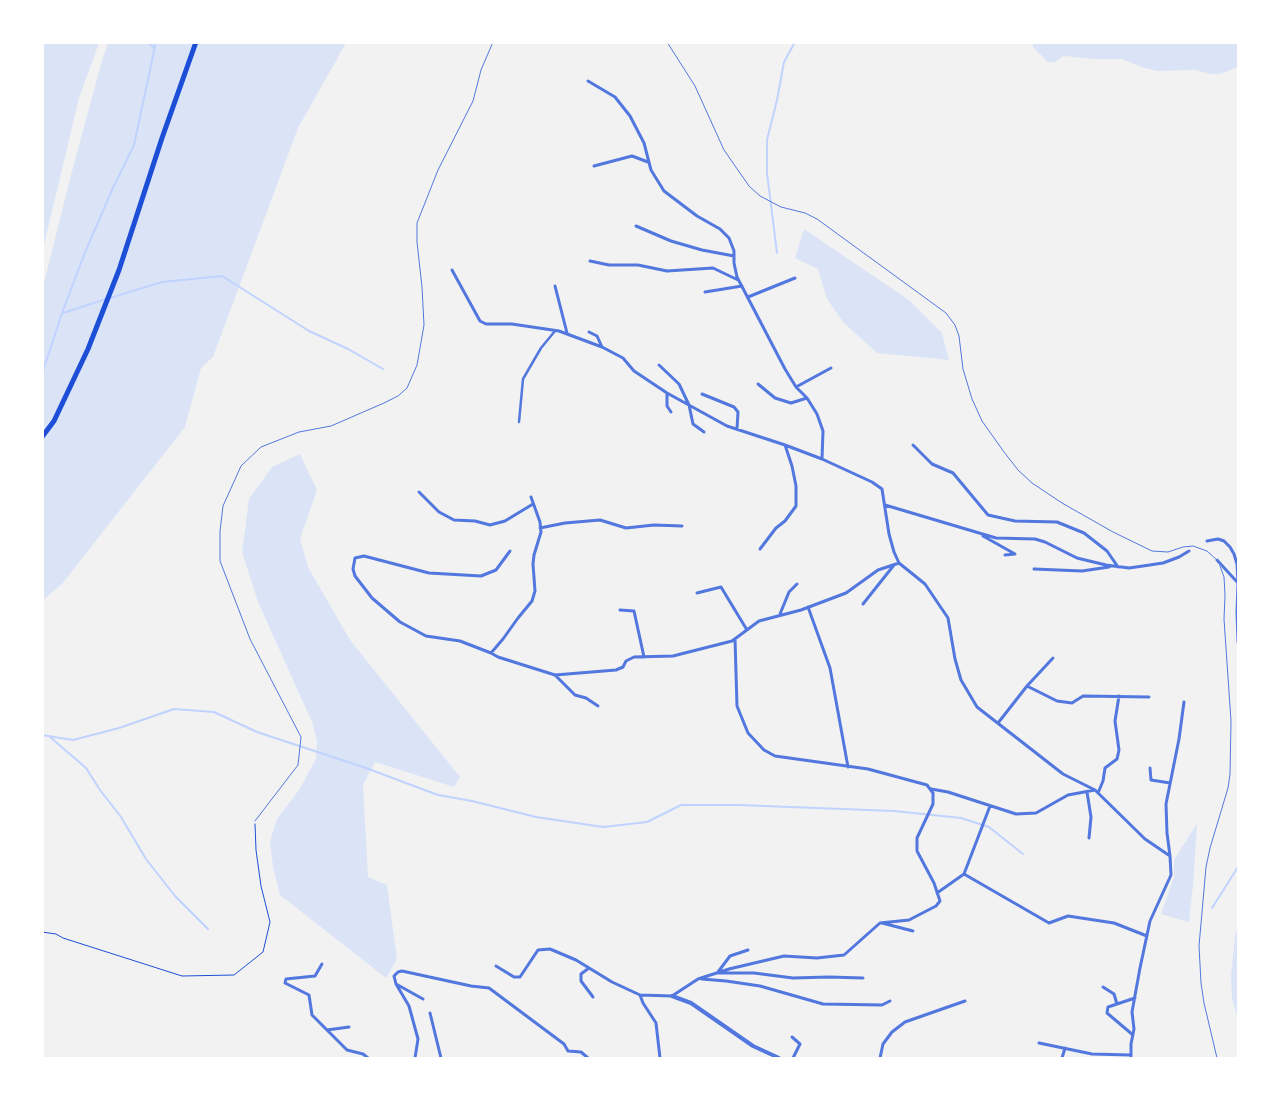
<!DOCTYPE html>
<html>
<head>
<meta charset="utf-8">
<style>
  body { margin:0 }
  #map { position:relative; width:1281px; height:1101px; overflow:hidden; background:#f2f2f2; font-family:"Alegreya Sans",sans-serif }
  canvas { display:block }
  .frame { position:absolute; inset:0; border:44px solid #fff; pointer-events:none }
</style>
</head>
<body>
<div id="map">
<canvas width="1281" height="1101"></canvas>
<div class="frame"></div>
</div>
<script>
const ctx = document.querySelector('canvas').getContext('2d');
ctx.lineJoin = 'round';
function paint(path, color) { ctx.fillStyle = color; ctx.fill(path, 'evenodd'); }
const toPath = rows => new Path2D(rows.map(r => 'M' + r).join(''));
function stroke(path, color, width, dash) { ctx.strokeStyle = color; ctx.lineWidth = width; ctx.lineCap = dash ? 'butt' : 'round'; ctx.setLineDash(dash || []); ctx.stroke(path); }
paint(toPath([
  [43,42,99,43,79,98,43,249],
  [108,43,346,43,298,128,213,357,201,368,185,427,62,584,43,600,43,287,71,175,101,64],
  [1027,43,1238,43,1238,67,1220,74,1211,74,1195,70,1158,71,1144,68,1122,59,1094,59,1064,56,1055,62,1048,62,1033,47,1033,45],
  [804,229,909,300,942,333,949,360,877,353,843,322,827,299,818,269,795,258],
  [300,454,317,490,300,539,308,567,350,640,460,777,454,787,375,762,363,785,368,877,387,885,397,959,386,978,280,895,273,867,270,841,277,819,299,790,316,759,317,741,312,722,258,602,242,552,249,499,272,467],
  [1197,823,1193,886,1189,922,1161,914,1174,877,1174,860],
  [1238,927,1238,1019,1232,999,1231,976,1235,936]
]), '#dbe4f7');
stroke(toPath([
  [149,42,154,48],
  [777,253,767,173,767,140,777,100,784,62,795,42],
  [110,298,162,282,222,276,309,331,348,349,383,369],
  [63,313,106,299],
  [42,374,62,313,84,255,112,190,134,145,156,42],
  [42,735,73,740,119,728,174,709,214,712,257,732,366,768,438,795,472,801,536,817,603,827,647,822,681,805,739,805,894,811,961,818,989,827,1023,854],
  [50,737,86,768,100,790,121,817,146,859,175,896,208,929],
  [1212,908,1238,867]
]), '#bfd3fe', 2);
stroke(toPath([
  [42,932,56,934,63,938,182,976,234,975,263,952,270,922,261,886,256,850,255,824]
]), '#1d4ed8', 1);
stroke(toPath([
  [667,42,695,86,724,150,749,186,760,196,781,207,805,213,817,219,946,313,955,325,959,336,963,369,972,399,982,421,1004,452,1018,470,1032,483,1062,503,1113,532,1152,551,1168,552,1183,547,1193,546,1207,551,1217,560],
  [255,821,298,765,301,737,250,639,220,561,220,531,223,506,241,466,261,447,299,432,331,426,384,403,398,396,407,388,417,365,424,325,422,287,417,242,417,223,438,170,473,101,481,70,493,42],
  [1217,1058,1204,1003,1201,983,1199,946,1206,867,1210,848,1228,788,1230,774,1231,721,1224,619,1225,595,1224,577,1220,566]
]), '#5277de', 1);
stroke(toPath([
  [519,422,523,379,541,348,555,331]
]), '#5277de', 2.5);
stroke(toPath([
  [588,81,615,97,630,116,644,143,651,170,664,191,697,216,720,229,729,238,734,251,734,263,737,277,785,369,796,387,807,398,817,414,823,431,822,459,872,482,882,489,889,534,894,552,899,563,925,584,948,618,955,659,961,680,977,707,1063,774,1095,790,1145,839,1170,856,1171,875,1150,921,1140,968,1132,1012,1134,1029,1131,1044,1131,1058],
  [594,166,632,156,648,162],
  [636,226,671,241,702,250,734,256],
  [590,261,609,265,638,265,667,271,713,268,738,280],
  [452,270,480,321,486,324,512,324,559,331,602,347,623,358,634,371,667,393,727,426,785,445,822,459],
  [555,286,567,333],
  [705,292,742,286],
  [748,297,795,278],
  [589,332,597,336,602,347],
  [659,365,679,384,689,405,693,424,704,432],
  [758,384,775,398,791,403,807,398],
  [796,387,831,368],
  [667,393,667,406,671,412],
  [702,394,734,407,738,412,737,429],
  [913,445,932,464,953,473,988,515,1015,521,1057,522,1084,533,1107,551,1118,567],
  [419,492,439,512,454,520,475,521,490,525,505,521,533,504],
  [885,505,996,538,1035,539,1045,542,1077,558,1106,565,1129,568,1143,566,1163,563,1179,557,1189,551],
  [540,528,565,523,600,520,626,528,654,525,682,526],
  [983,536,1015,554,1005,555],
  [1207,541,1218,539,1224,541,1230,547,1234,554,1237,564,1238,583],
  [760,549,776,528,785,521,796,506,796,486,792,466,785,445],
  [510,551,496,570,481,576,429,573,364,556,355,558,353,569,355,576,372,598,400,622,426,636,460,641,491,653,498,657,555,675,616,670,623,667,626,661,634,657,673,656,732,641,759,621,801,610,846,593,878,570,899,563],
  [1217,560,1238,583],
  [1034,569,1082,571,1109,567],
  [1238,583,1237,612,1238,642],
  [697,593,721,587,747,630],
  [863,604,894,565],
  [808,607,830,668,848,767],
  [620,610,634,611,644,657],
  [780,614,789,592,797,584],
  [491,653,503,639,518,618,532,601,535,591,533,564,534,555,541,532,540,522,531,497],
  [556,676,575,695,586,698,598,706],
  [1027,686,1057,701,1072,703,1083,696,1149,697],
  [998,723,1027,686,1053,658],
  [1150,768,1151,780,1170,783],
  [931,789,948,792,1016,814,1036,813,1068,795,1095,790],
  [1087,792,1091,817,1089,838],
  [1098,793,1103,781,1105,768,1117,759,1119,750,1115,721,1119,696],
  [1170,856,1167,833,1166,804,1179,739,1184,702],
  [964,874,1049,923,1068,916,1114,923,1147,936],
  [937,893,964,874,990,806],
  [882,923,913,931],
  [322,964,315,976,286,979,285,983,309,995,312,1015,347,1050,363,1054,368,1058],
  [496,966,514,977,520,977,538,950,550,949,576,960,612,982,640,995],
  [589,968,581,974,581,981,593,997],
  [718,972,730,956,748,950],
  [718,973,754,973,793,978,829,977,863,978],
  [702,979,726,981,760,986,823,1004,882,1005,890,1001],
  [396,984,423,999],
  [1103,987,1114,994,1117,1004],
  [430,1013,441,1058],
  [327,1030,349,1027],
  [1133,1035,1107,1013,1108,1007,1135,998],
  [792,1037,800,1044,793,1058],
  [1039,1043,1092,1054,1130,1055],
  [415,1058,418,1039,409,1006,396,984,394,976,398,972,402,971,471,986,489,988,564,1044,568,1051,581,1052,588,1058],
  [660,1058,656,1023,643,1003,640,995,672,996,698,979,729,969,784,956,817,958,844,955,880,923,909,920,936,906,940,901,934,883,917,851,917,838,933,804,933,793,927,785,868,769,775,756,764,750,748,733,737,706,735,639],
  [880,1058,883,1044,892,1032,905,1022,965,1001],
  [1062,1058,1065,1048]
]), '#5277de', 3);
stroke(toPath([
  [672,996,691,1003,753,1046,779,1058]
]), '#5277de', 4);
stroke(toPath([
  [42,437,54,421,88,349,119,270,162,138,196,42]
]), '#1d4ed8', 5);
</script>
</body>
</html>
